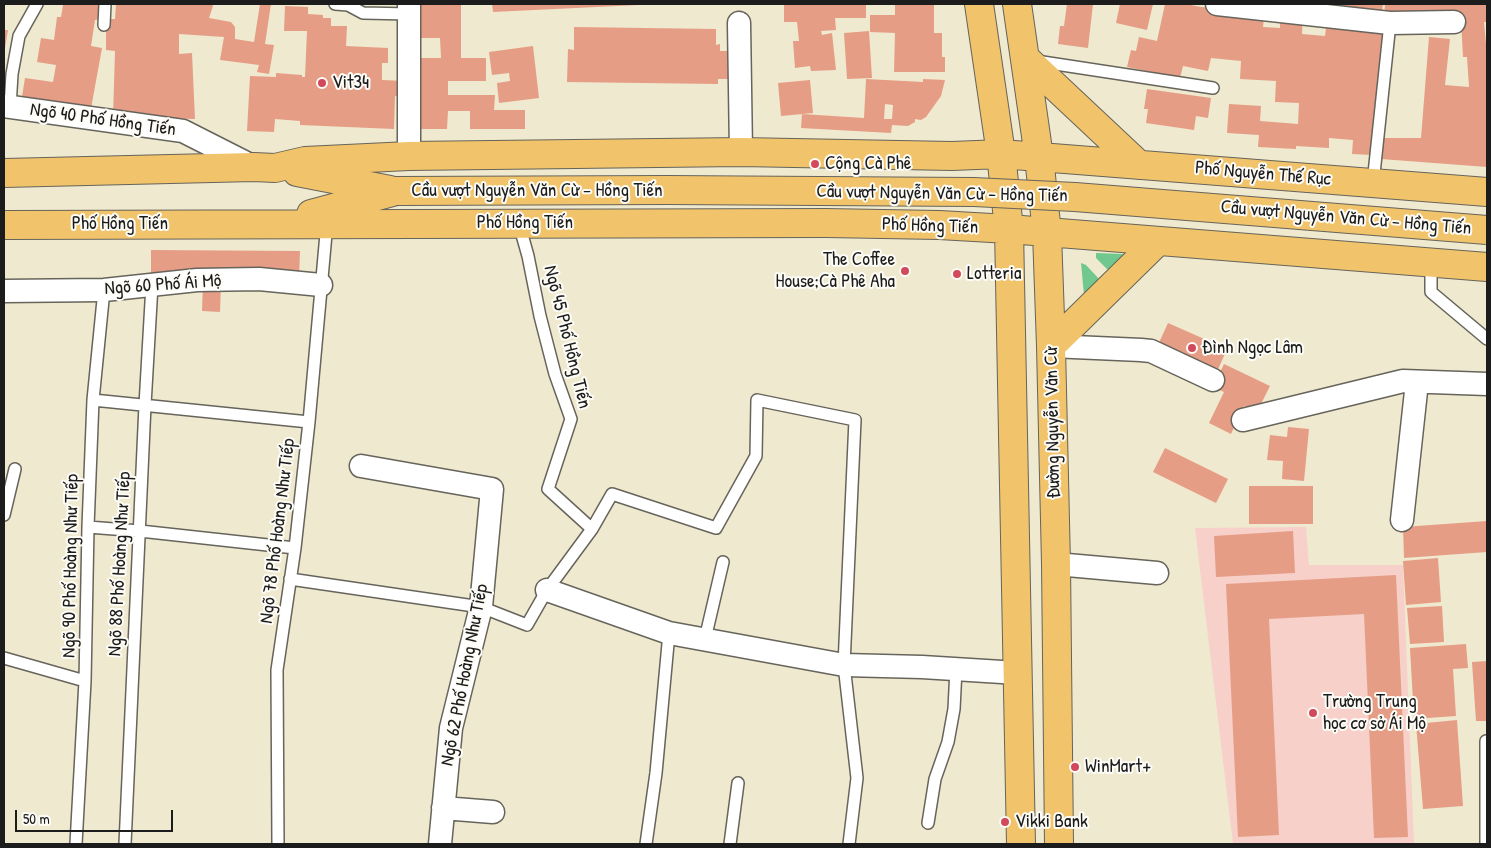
<!DOCTYPE html>
<html>
<head>
<meta charset="utf-8">
<style>
  body { margin:0 }
  #map { position:relative; width:1491px; height:848px; overflow:hidden; background:#efe9cf; font-family:"Patrick Hand",sans-serif }
  canvas { display:block }
  .frame { position:absolute; inset:0; border:5px solid #1c1c1c; pointer-events:none }
  .scale { position:absolute; left:15px; top:810px; width:158px; height:22px; box-sizing:border-box; border:2px solid #1c1c1c; border-top:0; padding-left:6px; font-size:15px; line-height:18px; white-space:nowrap; color:#1c1c1c; -webkit-text-stroke:4px #fdfcf7; paint-order:stroke }
</style>
</head>
<body>
<div id="map">
<canvas width="1491" height="848"></canvas>
<div class="frame"></div>
<div class="scale">50 m</div>
</div>
<script>
const ctx = document.querySelector('canvas').getContext('2d');
ctx.lineJoin = 'round';
function paint(path, color) { ctx.fillStyle = color; ctx.fill(path, 'evenodd'); }
const toPath = rows => new Path2D(rows.map(r => 'M' + r).join(''));
function stroke(path, color, width, dash) { ctx.strokeStyle = color; ctx.lineWidth = width; ctx.lineCap = dash ? 'butt' : 'round'; ctx.setLineDash(dash || []); ctx.stroke(path); }
function drawText(font, color, halo, rows, align = 'center') {
  ctx.font = font + ' "Patrick Hand",sans-serif'; ctx.lineWidth = 4; ctx.setLineDash([]); ctx.textBaseline = 'middle'; ctx.strokeStyle = halo; ctx.fillStyle = color; for (const [text, x, y, turn = 0] of rows) {
    ctx.save(); ctx.translate(x, y); ctx.rotate((+turn || 0) * Math.PI / 180); ctx.textAlign = isNaN(turn) ? turn : align; if (halo) ctx.strokeText(text, 0, 0); ctx.fillText(text, 0, 0); ctx.restore();
  }
}
paint(toPath([
  [1306,527,1309,565,1403,565,1414,844,1233,844,1195,528]
]), '#f7d0ca');
paint(toPath([
  [1096,253,1123,254,1125,255,1110,272,1096,258],
  [1081,263,1086,265,1101,281,1084,295]
]), '#70c88e');
paint(toPath([
  [67,4,101,4,100,19,95,20,91,46,102,48,90,114,21,103,25,78,53,82,56,65,37,62,41,38,54,40,57,17,61,17,63,5],
  [116,4,212,4,213,6,209,18,231,22,235,27,235,39,254,42,260,4,271,4,265,44,274,45,269,74,257,72,259,65,220,60,224,37,179,34,179,54,192,53,195,119,113,117,115,51,106,50,106,26,109,19,115,19],
  [418,4,461,4,461,58,486,58,486,81,448,81,448,95,495,95,494,110,525,110,525,129,470,129,470,111,448,111,447,129,418,129,418,58,441,58,440,38,418,38],
  [492,4,638,4,638,5,493,12],
  [784,4,866,4,866,18,835,18,836,30,821,31,822,35,832,33,836,70,811,71,810,66,795,68,793,41,799,41,797,22,784,22],
  [895,4,934,4,934,33,942,33,942,57,945,57,945,72,894,72,895,33,870,32,870,15,895,15],
  [1067,4,1093,4,1088,48,1058,44,1060,26,1064,26],
  [1120,4,1153,4,1147,30,1116,23],
  [1165,4,1186,4,1201,7,1244,10,1264,17,1263,27,1280,28,1280,15,1303,16,1302,34,1325,36,1326,28,1347,30,1383,25,1377,117,1374,117,1372,155,1352,154,1353,140,1329,138,1329,148,1296,146,1296,149,1258,147,1259,135,1227,133,1229,104,1261,106,1260,121,1298,124,1299,103,1275,102,1276,81,1240,79,1241,61,1211,58,1208,71,1183,66,1180,78,1127,67,1131,50,1136,51,1139,37,1157,41],
  [1280,4,1383,4,1381,19],
  [1385,4,1487,4,1487,22,1484,22,1487,55,1487,167,1381,159,1381,138,1421,138,1429,37,1450,39,1445,85,1469,87,1467,57,1463,57,1461,21,1384,17],
  [285,6,308,7,308,14,323,15,323,18,331,18,331,26,347,26,346,46,388,48,388,63,382,63,382,80,405,81,404,96,395,96,394,129,300,125,300,121,275,119,274,132,247,131,250,76,276,77,276,73,302,75,302,77,305,77,307,31,284,31],
  [574,27,716,29,716,45,720,44,720,51,732,51,731,79,718,79,718,84,567,82,568,49,574,50],
  [4,30,8,30,5,48,4,48],
  [869,31,872,78,847,79,844,33],
  [533,46,539,98,499,103,497,83,510,81,509,73,492,75,489,52],
  [866,79,923,82,923,79,945,80,941,96,926,117,921,120,915,119,915,122,908,126,892,125,891,133,801,128,802,114,864,118],
  [885,104,893,105,892,119,884,119],
  [810,80,813,113,781,116,778,83],
  [1147,89,1211,98,1208,118,1196,116,1194,130,1146,123,1148,109,1144,109],
  [151,250,300,251,299,278,151,278],
  [203,282,221,283,220,312,202,311],
  [1168,323,1227,349,1216,374,1157,347],
  [1224,364,1270,386,1257,412,1244,406,1231,434,1209,423,1224,392,1213,387],
  [1288,427,1309,429,1304,481,1282,479,1283,461,1267,460,1270,435,1287,437],
  [1165,448,1228,479,1216,503,1153,472],
  [1249,486,1313,486,1313,524,1249,524],
  [1487,521,1487,552,1404,558,1403,527],
  [1293,531,1295,573,1216,577,1214,536],
  [1438,558,1441,602,1406,605,1403,561],
  [1396,575,1408,837,1374,838,1364,614,1269,619,1279,835,1238,837,1226,584],
  [1442,606,1444,642,1410,644,1407,608],
  [1466,644,1468,668,1453,669,1456,716,1414,719,1410,648],
  [1487,661,1487,721,1476,721,1472,662],
  [1457,720,1463,806,1423,809,1416,724]
]), '#e69d85');
const lane = toPath([
  [335,4,348,5,363,13,410,14],
  [104,25,105,4],
  [1036,61,1213,88],
  [10,107,12,74,19,36,37,4],
  [1373,183,1390,23],
  [519,224,528,256,540,316,555,374,571,419,548,489,592,529],
  [1431,263,1431,292,1487,339],
  [93,400,309,422],
  [4,515,15,469],
  [88,527,140,531,295,548],
  [290,579,481,607,527,625,547,590,592,529,612,494,716,528,756,456,757,400,855,420,844,665,857,778,849,844],
  [705,639,723,562],
  [4,658,85,681],
  [928,823,935,779,948,742,954,709,956,669],
  [76,844,85,681,88,527,93,400,104,290],
  [125,844,145,405,152,285],
  [278,844,277,670,295,548,309,422,327,223],
  [646,844,656,773,669,633],
  [730,844,738,783],
  [1486,844,1486,741,1487,741]
]);
const street = toPath([
  [1217,4,1390,23,1454,22],
  [739,23,741,152],
  [4,106,183,131,254,167],
  [409,156,409,4],
  [4,291,104,290,197,280,259,279,321,285],
  [1051,346,1141,350,1151,351,1213,380],
  [1243,420,1403,381,1487,384],
  [361,466,492,489,481,607,451,728,440,844],
  [1402,520,1417,382],
  [1056,564,1157,573],
  [547,590,669,633,844,665,922,667,1018,673],
  [443,808,493,812]
]);
const primary = toPath([
  [979,4,1001,154,1009,229,1021,844],
  [1017,4,1039,157,1047,233,1051,346,1056,564,1059,844],
  [1026,59,1139,165],
  [297,172,390,190],
  [4,173,254,167,275,168,305,161,409,156,741,152,952,156,1001,154,1487,192],
  [311,214,396,191],
  [4,225,826,223,939,225,1009,229,1487,267],
  [1051,346,1158,241]
]);
stroke(lane, '#66645b', 14);
stroke(street, '#66645b', 25);
stroke(primary, '#66645b', 30);
stroke(lane, '#fff', 11);
stroke(street, '#fff', 22);
stroke(primary, '#f1c36a', 28);
const primaryBridge = toPath([
  [396,191,667,190,974,192,1075,197,1487,230]
]);
stroke(primaryBridge, '#66645b', 30, []);
stroke(primaryBridge, '#f1c36a', 28);
for (const [x, y, r, color] of [
  [322,83,5,"#d1495b"],
  [815,164,5,"#d1495b"],
  [905,271,5,"#d1495b"],
  [957,274,5,"#d1495b"],
  [1192,348,5,"#d1495b"],
  [1313,713,5,"#d1495b"],
  [1075,767,5,"#d1495b"],
  [1005,822,5,"#d1495b"]
]) { const dot = new Path2D(); dot.arc(x, y, r, 0, 2 * Math.PI); ctx.fillStyle = color; ctx.fill(dot); stroke(dot, '#fdfcf7', 2); }
drawText('19px', '#1c1c1c', '#fdfcf7', [
  ["Vit34",332,83],
  ["Cộng Cà Phê",825,164],
  ["The Coffee",895,260,"right"],
  ["House;Cà Phê Aha",895,282,"right"],
  ["Lotteria",967,274],
  ["Đình Ngọc Lâm",1202,348],
  ["Trường Trung",1323,702],
  ["học cơ sở Ái Mộ",1323,724],
  ["WinMart+",1085,767],
  ["Vikki Bank",1015,822]
], 'left');
drawText('19px', '#1c1c1c', '#fdfcf7', [
  ["Ngõ 40 Phố Hồng Tiến",103,120,8],
  ["Phố Nguyễn Thế Rục",1263,174,5],
  ["Cầu vượt Nguyễn Văn Cừ – Hồng Tiến",537,191],
  ["Cầu vượt Nguyễn Văn Cừ – Hồng Tiến",942,194,1],
  ["Cầu vượt Nguyễn Văn Cừ – Hồng Tiến",1346,218,5],
  ["Phố Hồng Tiến",525,223],
  ["Phố Hồng Tiến",120,224],
  ["Phố Hồng Tiến",930,226,2],
  ["Ngõ 60 Phố Ái Mộ",163,285,-4],
  ["Ngõ 45 Phố Hồng Tiến",567,337,76],
  ["Đường Nguyễn Văn Cừ",1053,423,-91],
  ["Ngõ 78 Phố Hoàng Như Tiếp",278,531,-83],
  ["Ngõ 88 Phố Hoàng Như Tiếp",120,564,-87],
  ["Ngõ 90 Phố Hoàng Như Tiếp",71,566,-89],
  ["Ngõ 62 Phố Hoàng Như Tiếp",465,675,-79]
]);
</script>
</body>
</html>
